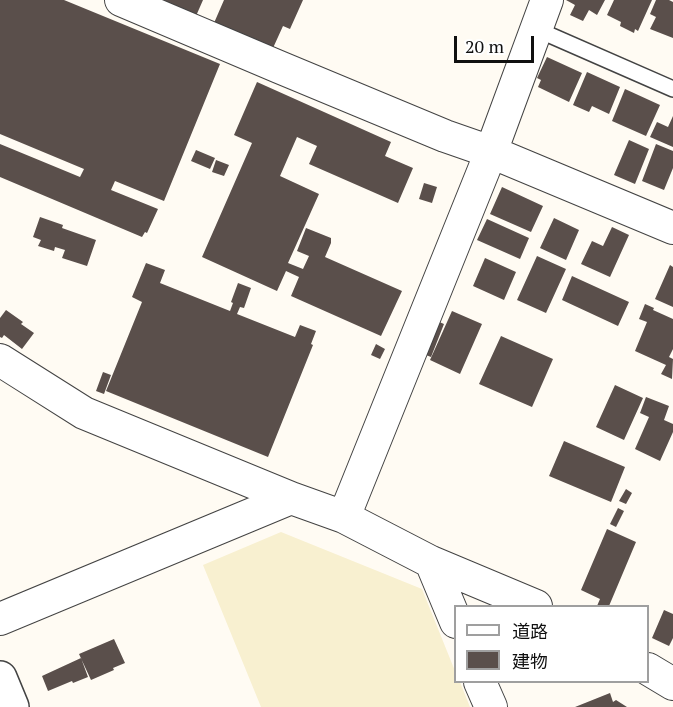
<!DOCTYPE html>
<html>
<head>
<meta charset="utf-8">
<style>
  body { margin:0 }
  #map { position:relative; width:673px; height:707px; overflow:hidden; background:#fffbf3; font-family:"PT Serif","Noto Sans JP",serif }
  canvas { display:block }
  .legend { position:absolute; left:454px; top:605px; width:195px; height:78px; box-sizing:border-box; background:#fff; border:2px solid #9f9f9f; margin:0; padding:8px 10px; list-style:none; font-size:18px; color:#101010 }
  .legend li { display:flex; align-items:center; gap:12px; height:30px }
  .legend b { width:30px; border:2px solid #9f9f9f }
  .scale { position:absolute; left:454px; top:36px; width:80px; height:27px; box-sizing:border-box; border:3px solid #101010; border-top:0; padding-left:8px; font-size:18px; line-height:21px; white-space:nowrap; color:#101010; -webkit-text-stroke:4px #fff; paint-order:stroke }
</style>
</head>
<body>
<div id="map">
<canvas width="673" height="707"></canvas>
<ul class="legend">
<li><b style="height:8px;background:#fff"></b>道路</li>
<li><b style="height:16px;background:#5a4f4b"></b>建物</li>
</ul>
<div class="scale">20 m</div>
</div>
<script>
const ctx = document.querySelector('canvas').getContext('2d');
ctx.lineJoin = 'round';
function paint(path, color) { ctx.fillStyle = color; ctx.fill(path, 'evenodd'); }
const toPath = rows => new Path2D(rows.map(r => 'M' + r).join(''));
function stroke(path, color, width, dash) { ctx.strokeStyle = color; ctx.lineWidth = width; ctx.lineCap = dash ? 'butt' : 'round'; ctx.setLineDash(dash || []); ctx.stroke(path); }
paint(toPath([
  [281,532,422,589,455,671,456,682,460,682,470,707,261,707,203,565]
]), '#f8f0d0');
paint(toPath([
  [0,0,64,0,220,64,164,201,115,181,111,190,158,209,147,233,145,232,142,237,0,177,0,144,80,177,84,169,0,134],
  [154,0,203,0,196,16],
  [224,0,303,0,290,29,283,26,273,48,214,23],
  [566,0,605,0,597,15,589,10,583,21,570,15,575,5],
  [614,0,652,0,638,31,635,29,634,33,620,26,621,22,607,15],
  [656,0,669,0,673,2,673,38,650,29,656,17,650,14],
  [547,57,582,73,569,102,538,87,541,80,537,78],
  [587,72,620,87,609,114,592,106,589,112,573,105],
  [257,82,391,142,385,156,413,168,398,203,309,164,317,146,297,137,280,176,319,194,288,263,303,269,309,256,297,251,306,228,331,238,331,243,325,257,402,291,381,336,291,296,299,277,286,271,277,291,202,257,252,143,234,135],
  [625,89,660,105,646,136,612,121],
  [673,116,673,147,650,137,657,122,668,127],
  [629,140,649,149,635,184,614,175],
  [656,144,673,151,673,168,664,190,642,181],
  [196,150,215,158,210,169,191,161],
  [216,160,229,165,224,176,212,172],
  [424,183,437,187,432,203,419,199],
  [502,187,543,206,531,232,490,214],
  [40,217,63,225,62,228,96,240,87,266,62,258,65,250,55,247,54,251,38,246,41,240,33,237],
  [554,218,579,230,566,260,540,248],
  [487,219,529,238,520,259,477,240],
  [612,227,629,235,610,277,581,264,592,241,603,246],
  [537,256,566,269,546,313,517,300],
  [485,258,516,272,504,300,473,286],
  [146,263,165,270,160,283,230,311,233,303,231,302,238,283,251,288,244,308,240,307,237,314,295,337,300,325,316,331,311,344,313,345,268,457,106,391,142,302,132,297],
  [670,265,673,267,673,307,655,299],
  [572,276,629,302,618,326,562,300],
  [645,304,654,308,653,310,673,319,673,349,669,357,673,359,672,379,661,374,666,365,635,351,647,322,639,319],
  [6,310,23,322,21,324,34,333,22,349,4,335,2,338,0,337,0,318],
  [452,311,482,324,460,374,430,360],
  [430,318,444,324,431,357,416,351],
  [501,336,553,359,532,407,479,384],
  [376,344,385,349,380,359,371,355],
  [103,372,111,375,104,394,96,391],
  [615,385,643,398,624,440,596,427],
  [646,397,669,406,664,420,673,424,673,432,660,461,635,449,649,417,640,413],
  [564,441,625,467,611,502,549,476],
  [626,489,632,493,626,504,619,501],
  [618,508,624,511,616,527,610,524],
  [607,529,636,542,609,606,597,606,600,599,581,590],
  [664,610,673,614,673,638,669,646,652,638],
  [114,639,125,663,113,668,114,670,91,680,79,654],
  [81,658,88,677,73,683,72,681,48,691,42,676],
  [610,693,613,702,616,700,627,707,575,707]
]), '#5a4f4b');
const service = toPath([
  [536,29,673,89]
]);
const minor = toPath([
  [121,0,279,67,445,136,491,152,673,228],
  [0,360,84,413,291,498,344,517,431,562,536,606],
  [344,517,491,152,547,0],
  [431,562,456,622],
  [0,619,291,498],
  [648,669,673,684],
  [480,682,491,707]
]);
const tertiary = toPath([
  [0,678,12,707]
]);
stroke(service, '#434343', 18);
stroke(minor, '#434343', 34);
stroke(tertiary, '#434343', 36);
stroke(service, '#fff', 15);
stroke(minor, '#fff', 32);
stroke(tertiary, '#fff', 33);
</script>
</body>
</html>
